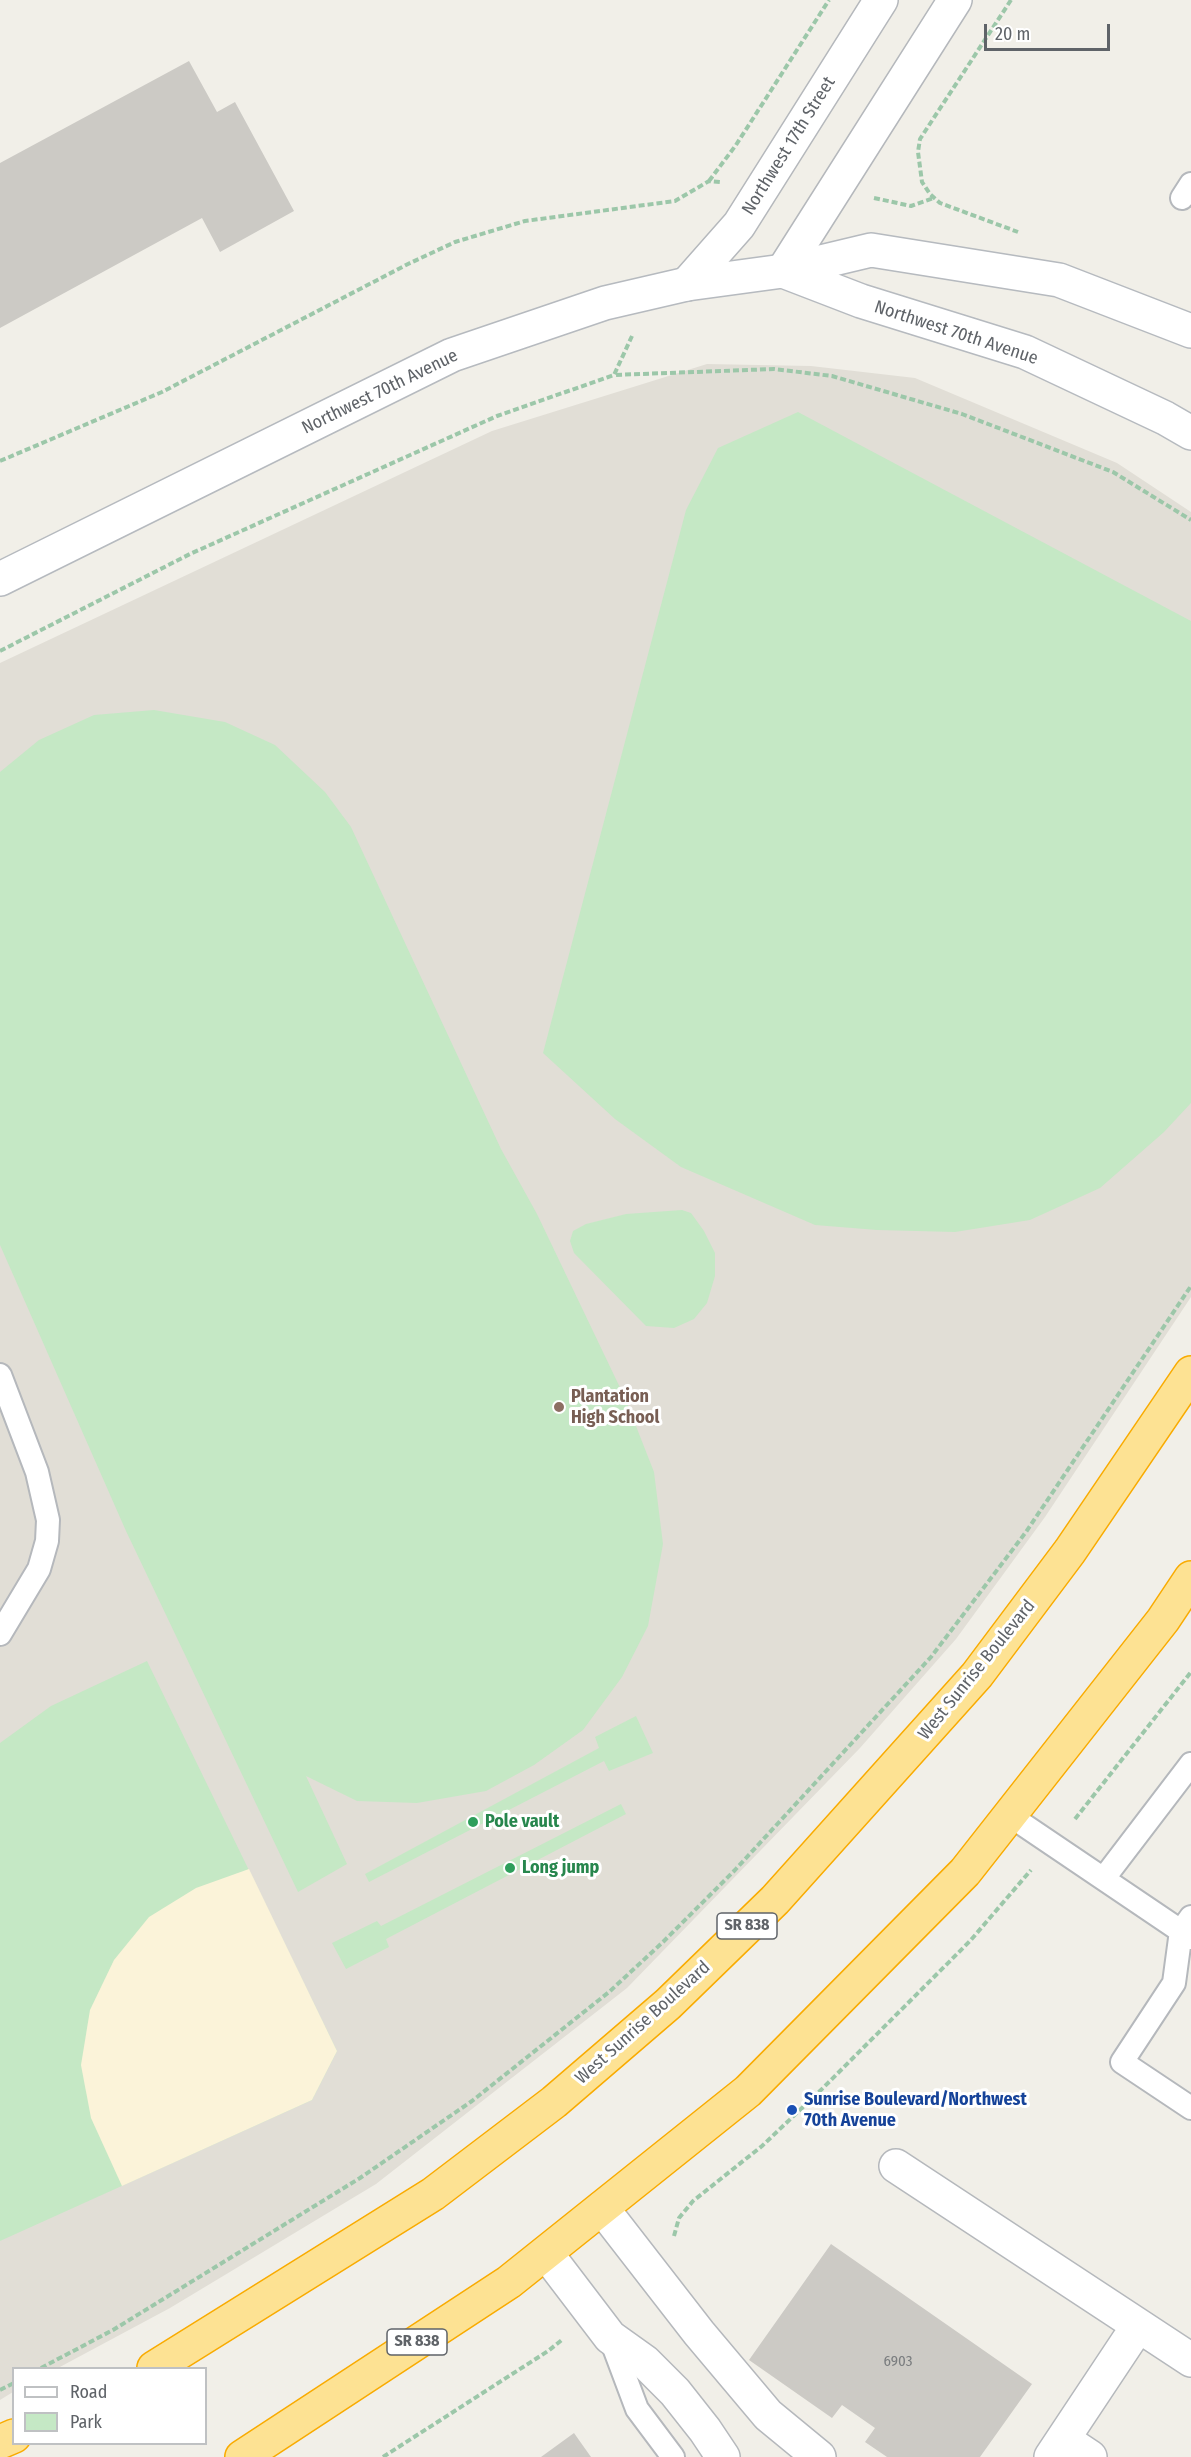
<!DOCTYPE html>
<html>
<head>
<meta charset="utf-8">
<style>
  body { margin:0 }
  #map { position:relative; width:1191px; height:2457px; overflow:hidden; background:#f1efe8; font-family:"Fira Sans Condensed",sans-serif }
  canvas { display:block }
  .legend { position:absolute; left:12px; top:2367px; width:195px; height:78px; box-sizing:border-box; background:#fff; border:2px solid #bfc1c3; margin:0; padding:8px 10px; list-style:none; font-size:18px; color:#5f6368 }
  .legend li { display:flex; align-items:center; gap:12px; height:30px }
  .legend b { width:30px; border:2px solid #bfc1c3 }
  .scale { position:absolute; left:984px; top:24px; width:126px; height:27px; box-sizing:border-box; border:3px solid #5f6368; border-top:0; padding-left:8px; font-size:18px; line-height:21px; white-space:nowrap; color:#5f6368; -webkit-text-stroke:4px #fff; paint-order:stroke }
</style>
</head>
<body>
<div id="map">
<canvas width="1191" height="2457"></canvas>
<ul class="legend">
<li><b style="height:8px;background:#fff"></b>Road</li>
<li><b style="height:16px;background:#c5e8c5"></b>Park</li>
</ul>
<div class="scale">20 m</div>
</div>
<script>
const ctx = document.querySelector('canvas').getContext('2d');
ctx.lineJoin = 'round';
function paint(path, color) { ctx.fillStyle = color; ctx.fill(path, 'evenodd'); }
const toPath = rows => new Path2D(rows.map(r => 'M' + r).join(''));
function stroke(path, color, width, dash) { ctx.strokeStyle = color; ctx.lineWidth = width; ctx.lineCap = dash ? 'butt' : 'round'; ctx.setLineDash(dash || []); ctx.stroke(path); }
function drawText(font, color, halo, rows, align = 'center') {
  ctx.font = font + ' "Fira Sans Condensed",sans-serif'; ctx.lineWidth = 6; ctx.setLineDash([]); ctx.textBaseline = 'middle'; ctx.strokeStyle = halo; ctx.fillStyle = color; for (const [text, x, y, turn = 0] of rows) {
    ctx.save(); ctx.translate(x, y); ctx.rotate((+turn || 0) * Math.PI / 180); ctx.textAlign = isNaN(turn) ? turn : align; if (halo) ctx.strokeText(text, 0, 0); ctx.fillText(text, 0, 0); ctx.restore();
  }
}
paint(toPath([
  [707,364,811,366,915,378,1117,463,1191,512,1191,1297,1045,1517,956,1639,860,1748,627,1988,376,2184,170,2308,58,2368,14,2368,13,2392,0,2400,0,663,492,431]
]), '#e1ded6');
paint(toPath([
  [798,412,1191,621,1191,1103,1164,1132,1100,1188,1030,1220,955,1232,877,1230,815,1225,681,1167,615,1119,543,1053,686,510,718,448],
  [154,710,225,722,275,745,325,792,351,827,501,1149,537,1214,625,1398,654,1472,663,1544,648,1626,622,1677,583,1730,534,1765,486,1791,417,1803,357,1801,306,1776,347,1864,298,1892,126,1531,0,1245,0,772,39,740,94,715],
  [682,1210,691,1213,704,1231,715,1253,715,1276,707,1303,694,1319,674,1328,646,1326,574,1253,570,1241,573,1231,586,1224,626,1214],
  [147,1661,337,2051,312,2100,0,2241,0,1743,51,1706],
  [636,1716,653,1753,609,1771,604,1761,369,1882,365,1874,599,1748,595,1737],
  [621,1804,626,1814,386,1939,389,1947,346,1969,332,1943,377,1921,381,1926]
]), '#c5e8c5');
paint(toPath([
  [249,1869,337,2051,312,2100,122,2186,91,2118,81,2065,90,2010,114,1960,149,1917,196,1888]
]), '#fbf3d9');
paint(toPath([
  [189,61,217,112,235,102,294,211,220,252,202,218,0,328,0,163],
  [831,2244,1032,2384,980,2457,887,2457,865,2442,875,2428,842,2405,832,2418,749,2360],
  [574,2433,591,2457,541,2457]
]), '#cccac5');
const lane = toPath([
  [1182,198,1191,184],
  [0,1375,37,1472,48,1520,47,1541,39,1569,0,1634],
  [1009,1815,1191,1938],
  [1104,1878,1191,1764],
  [1191,1917,1181,1931,1174,1983,1122,2062,1191,2108],
  [610,2337,637,2409,673,2457]
]);
const street = toPath([
  [783,271,955,0],
  [687,284,739,225,881,0],
  [896,2166,1191,2360],
  [602,2208,699,2333,768,2415,819,2457],
  [546,2253,610,2337,645,2362,675,2392,705,2430,723,2457],
  [1063,2439,1090,2457],
  [1051,2457,1138,2326]
]);
const secondary = toPath([
  [783,271,861,301,1025,352,1165,418,1191,433],
  [0,579,452,355,605,303,687,284,783,271,871,250,1059,280,1191,331]
]);
const highway = toPath([
  [154,2368,433,2194,554,2102,668,2004,775,1900,977,1675,1070,1551,1191,1373],
  [0,2442,14,2436],
  [242,2457,509,2282,748,2091,965,1872,1163,1620,1191,1578]
]);
stroke(lane, '#b5b8bc', 26);
stroke(street, '#b5b8bc', 36);
stroke(secondary, '#b6babf', 36);
stroke(highway, '#f9ab00', 36);
stroke(toPath([
  [1011,0,920,139,918,152,922,182,930,194,940,203,1018,232],
  [709,181,736,145,829,0],
  [874,198,911,206,934,198],
  [632,336,614,375,774,369,832,376,962,414,1113,472,1191,520],
  [0,461,162,392,408,264,455,242,525,221,675,201,709,181,720,182],
  [0,651,190,554,497,416,614,375],
  [1075,1819,1191,1672],
  [674,2236,679,2218,693,2201,762,2146,823,2088,970,1941,1031,1870],
  [41,2368,113,2330,360,2178,472,2101,609,1992,663,1942,735,1870,931,1657,1026,1532,1191,1286],
  [0,2390,14,2383],
  [383,2457,548,2351,563,2339]
]), '#9cc7a9', 4, [6, 3]);
stroke(lane, '#fff', 22);
stroke(street, '#fff', 33);
stroke(secondary, '#fff', 33);
stroke(highway, '#fde293', 33);
for (const [x, y, r, color] of [
  [559,1407,6,"#8d6e63"],
  [473,1822,6,"#2e9e5b"],
  [510,1868,6,"#2e9e5b"],
  [792,2110,6,"#1a4fb4"]
]) { const dot = new Path2D(); dot.arc(x, y, r, 0, 2 * Math.PI); ctx.fillStyle = color; ctx.fill(dot); stroke(dot, '#fff', 2); }
drawText('15px', '#7a7d7f', null, [
  ["6903",898,2362]
]);
for (const [x, y, w] of [
  [747,1926,60],
  [417,2342,60]
]) { const box = new Path2D(); box.roundRect(x - w / 2, y - 13, w, 26, 4.5); ctx.fillStyle = '#fff'; ctx.fill(box); stroke(box, '#5f6368', 1.5); }
drawText('bold 16px', '#5f6368', null, [
  ["SR 838",747,1926],
  ["SR 838",417,2342]
]);
drawText('18px', '#5f6368', '#fff', [
  ["Northwest 17th Street",789,146,-58],
  ["Northwest 70th Avenue",956,333,18],
  ["Northwest 70th Avenue",380,392,-26],
  ["West Sunrise Boulevard",977,1670,-51],
  ["West Sunrise Boulevard",643,2023,-42]
]);
drawText('bold 18px', '#785e54', '#fff', [
  ["Plantation",571,1397],
  ["High School",571,1418]
], 'left');
drawText('bold 18px', '#27864d', '#fff', [
  ["Pole vault",485,1822],
  ["Long jump",522,1868]
], 'left');
drawText('bold 18px', '#164399', '#fff', [
  ["Sunrise Boulevard/Northwest",804,2100],
  ["70th Avenue",804,2121]
], 'left');
</script>
</body>
</html>
